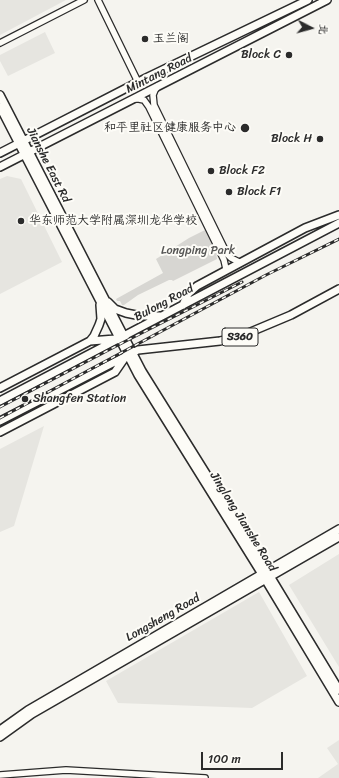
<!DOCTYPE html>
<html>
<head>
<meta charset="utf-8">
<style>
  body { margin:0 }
  #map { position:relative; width:339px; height:778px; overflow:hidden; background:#f5f4ef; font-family:Sriracha,"LXGW WenKai TC",sans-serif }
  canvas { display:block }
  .north { position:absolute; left:291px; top:8px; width:40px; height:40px; -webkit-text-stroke:3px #fdfcf7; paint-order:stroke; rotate:96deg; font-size:11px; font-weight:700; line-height:16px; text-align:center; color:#2b2b2b }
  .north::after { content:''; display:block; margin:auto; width:14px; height:18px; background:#2b2b2b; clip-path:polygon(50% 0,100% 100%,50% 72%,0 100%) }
  .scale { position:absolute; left:201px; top:752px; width:82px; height:18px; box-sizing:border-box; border:2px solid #2b2b2b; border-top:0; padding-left:5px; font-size:12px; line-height:14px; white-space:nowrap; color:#2b2b2b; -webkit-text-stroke:3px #fdfcf7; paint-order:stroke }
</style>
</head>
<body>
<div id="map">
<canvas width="339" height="778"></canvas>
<div class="north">北</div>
<div class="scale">100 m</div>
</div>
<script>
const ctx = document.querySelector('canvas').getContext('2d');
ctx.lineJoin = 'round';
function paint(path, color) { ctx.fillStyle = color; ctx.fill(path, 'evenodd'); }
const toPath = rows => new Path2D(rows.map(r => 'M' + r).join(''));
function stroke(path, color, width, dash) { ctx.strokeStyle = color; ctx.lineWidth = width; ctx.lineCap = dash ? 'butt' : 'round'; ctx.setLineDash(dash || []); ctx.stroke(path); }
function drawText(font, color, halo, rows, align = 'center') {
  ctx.font = font + ' Sriracha,"LXGW WenKai TC",sans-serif'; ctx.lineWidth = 4; ctx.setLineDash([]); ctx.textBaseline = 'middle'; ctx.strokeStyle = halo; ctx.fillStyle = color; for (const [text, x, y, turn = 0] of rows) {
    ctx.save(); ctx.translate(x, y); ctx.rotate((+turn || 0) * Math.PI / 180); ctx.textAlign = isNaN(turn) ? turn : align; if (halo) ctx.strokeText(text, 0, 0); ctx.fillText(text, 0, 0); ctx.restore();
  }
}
paint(toPath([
  [0,0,66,0,0,35],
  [45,32,55,53,8,76,0,61,0,55],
  [7,176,21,179,62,262,0,294,0,179],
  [44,426,14,526,0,532,0,449],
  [339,554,339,667,289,585],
  [259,592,307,676,252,708,118,703,106,681],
  [339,740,339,778,318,778,338,764,327,748]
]), '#e6e5e0');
paint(toPath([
  [205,230,216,253,217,259,173,281,172,280,169,280,138,295,124,305,122,305,120,301,117,301,116,299,163,273,156,259,189,238]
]), '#d7d6d2');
const minor = toPath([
  [98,0,138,82],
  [0,43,84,0],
  [158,86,155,90,153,95,154,105,227,254,231,258,239,262],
  [133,99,139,99,144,100,149,107,224,260,226,269],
  [0,775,66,770,205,778]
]);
const major = toPath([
  [0,95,142,371,270,576,339,690],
  [0,107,138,375,265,579,339,702],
  [0,153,146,78,308,0],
  [0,167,327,0],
  [108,302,115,309,126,313,141,316,160,316],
  [183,305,188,294,197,286,305,228,339,215],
  [90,341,115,339],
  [0,388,90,341,94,336,99,325,101,319,100,305],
  [0,401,339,223],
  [0,421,138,350,220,341,241,336,291,315,339,289],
  [0,432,115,372,126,356],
  [0,730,28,710,339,529],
  [0,737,32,714,339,537]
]);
stroke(minor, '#2b2b2b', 8);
stroke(major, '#2b2b2b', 10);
stroke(minor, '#fdfcf7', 5.5);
stroke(major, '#fdfcf7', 7);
const rail = toPath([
  [0,407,120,344,242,282],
  [0,418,266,275,339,239]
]);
stroke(rail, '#2b2b2b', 3);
stroke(rail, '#fdfcf7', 1.5, [4.5]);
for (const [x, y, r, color] of [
  [145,39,4,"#2b2b2b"],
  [289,55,4,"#2b2b2b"],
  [245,128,5,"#2b2b2b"],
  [320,139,4,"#2b2b2b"],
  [211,171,4,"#2b2b2b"],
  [229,192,4,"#2b2b2b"],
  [21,221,4,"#2b2b2b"],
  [25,399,4,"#2b2b2b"]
]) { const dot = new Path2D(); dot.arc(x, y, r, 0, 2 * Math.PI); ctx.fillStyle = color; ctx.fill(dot); stroke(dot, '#fdfcf7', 1.5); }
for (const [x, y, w] of [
  [240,337,36]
]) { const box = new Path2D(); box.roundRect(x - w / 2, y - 9, w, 18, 3); ctx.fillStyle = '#fdfcf7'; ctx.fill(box); stroke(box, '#2b2b2b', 1); }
drawText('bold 11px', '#2b2b2b', null, [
  ["S360",240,337]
]);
drawText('12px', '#2b2b2b', '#fdfcf7', [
  ["玉兰阁",153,39],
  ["Block C",281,55,"right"],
  ["和平里社区健康服务中心",236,128,"right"],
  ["Block H",312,139,"right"],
  ["Block F2",219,171],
  ["Block F1",237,192],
  ["华东师范大学附属深圳龙华学校",29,221],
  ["Shangfen Station",33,399]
], 'left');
drawText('12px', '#2b2b2b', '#fdfcf7', [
  ["Mintang Road",159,74,-27],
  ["Jianshe East Rd",48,165,63],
  ["Bulong Road",164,303,-28],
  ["Jinglong Jianshe Road",243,522,58],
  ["Longsheng Road",163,618,-30]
]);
drawText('12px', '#565655', '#fdfcf7', [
  ["Longping Park",198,251]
]);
</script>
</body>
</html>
